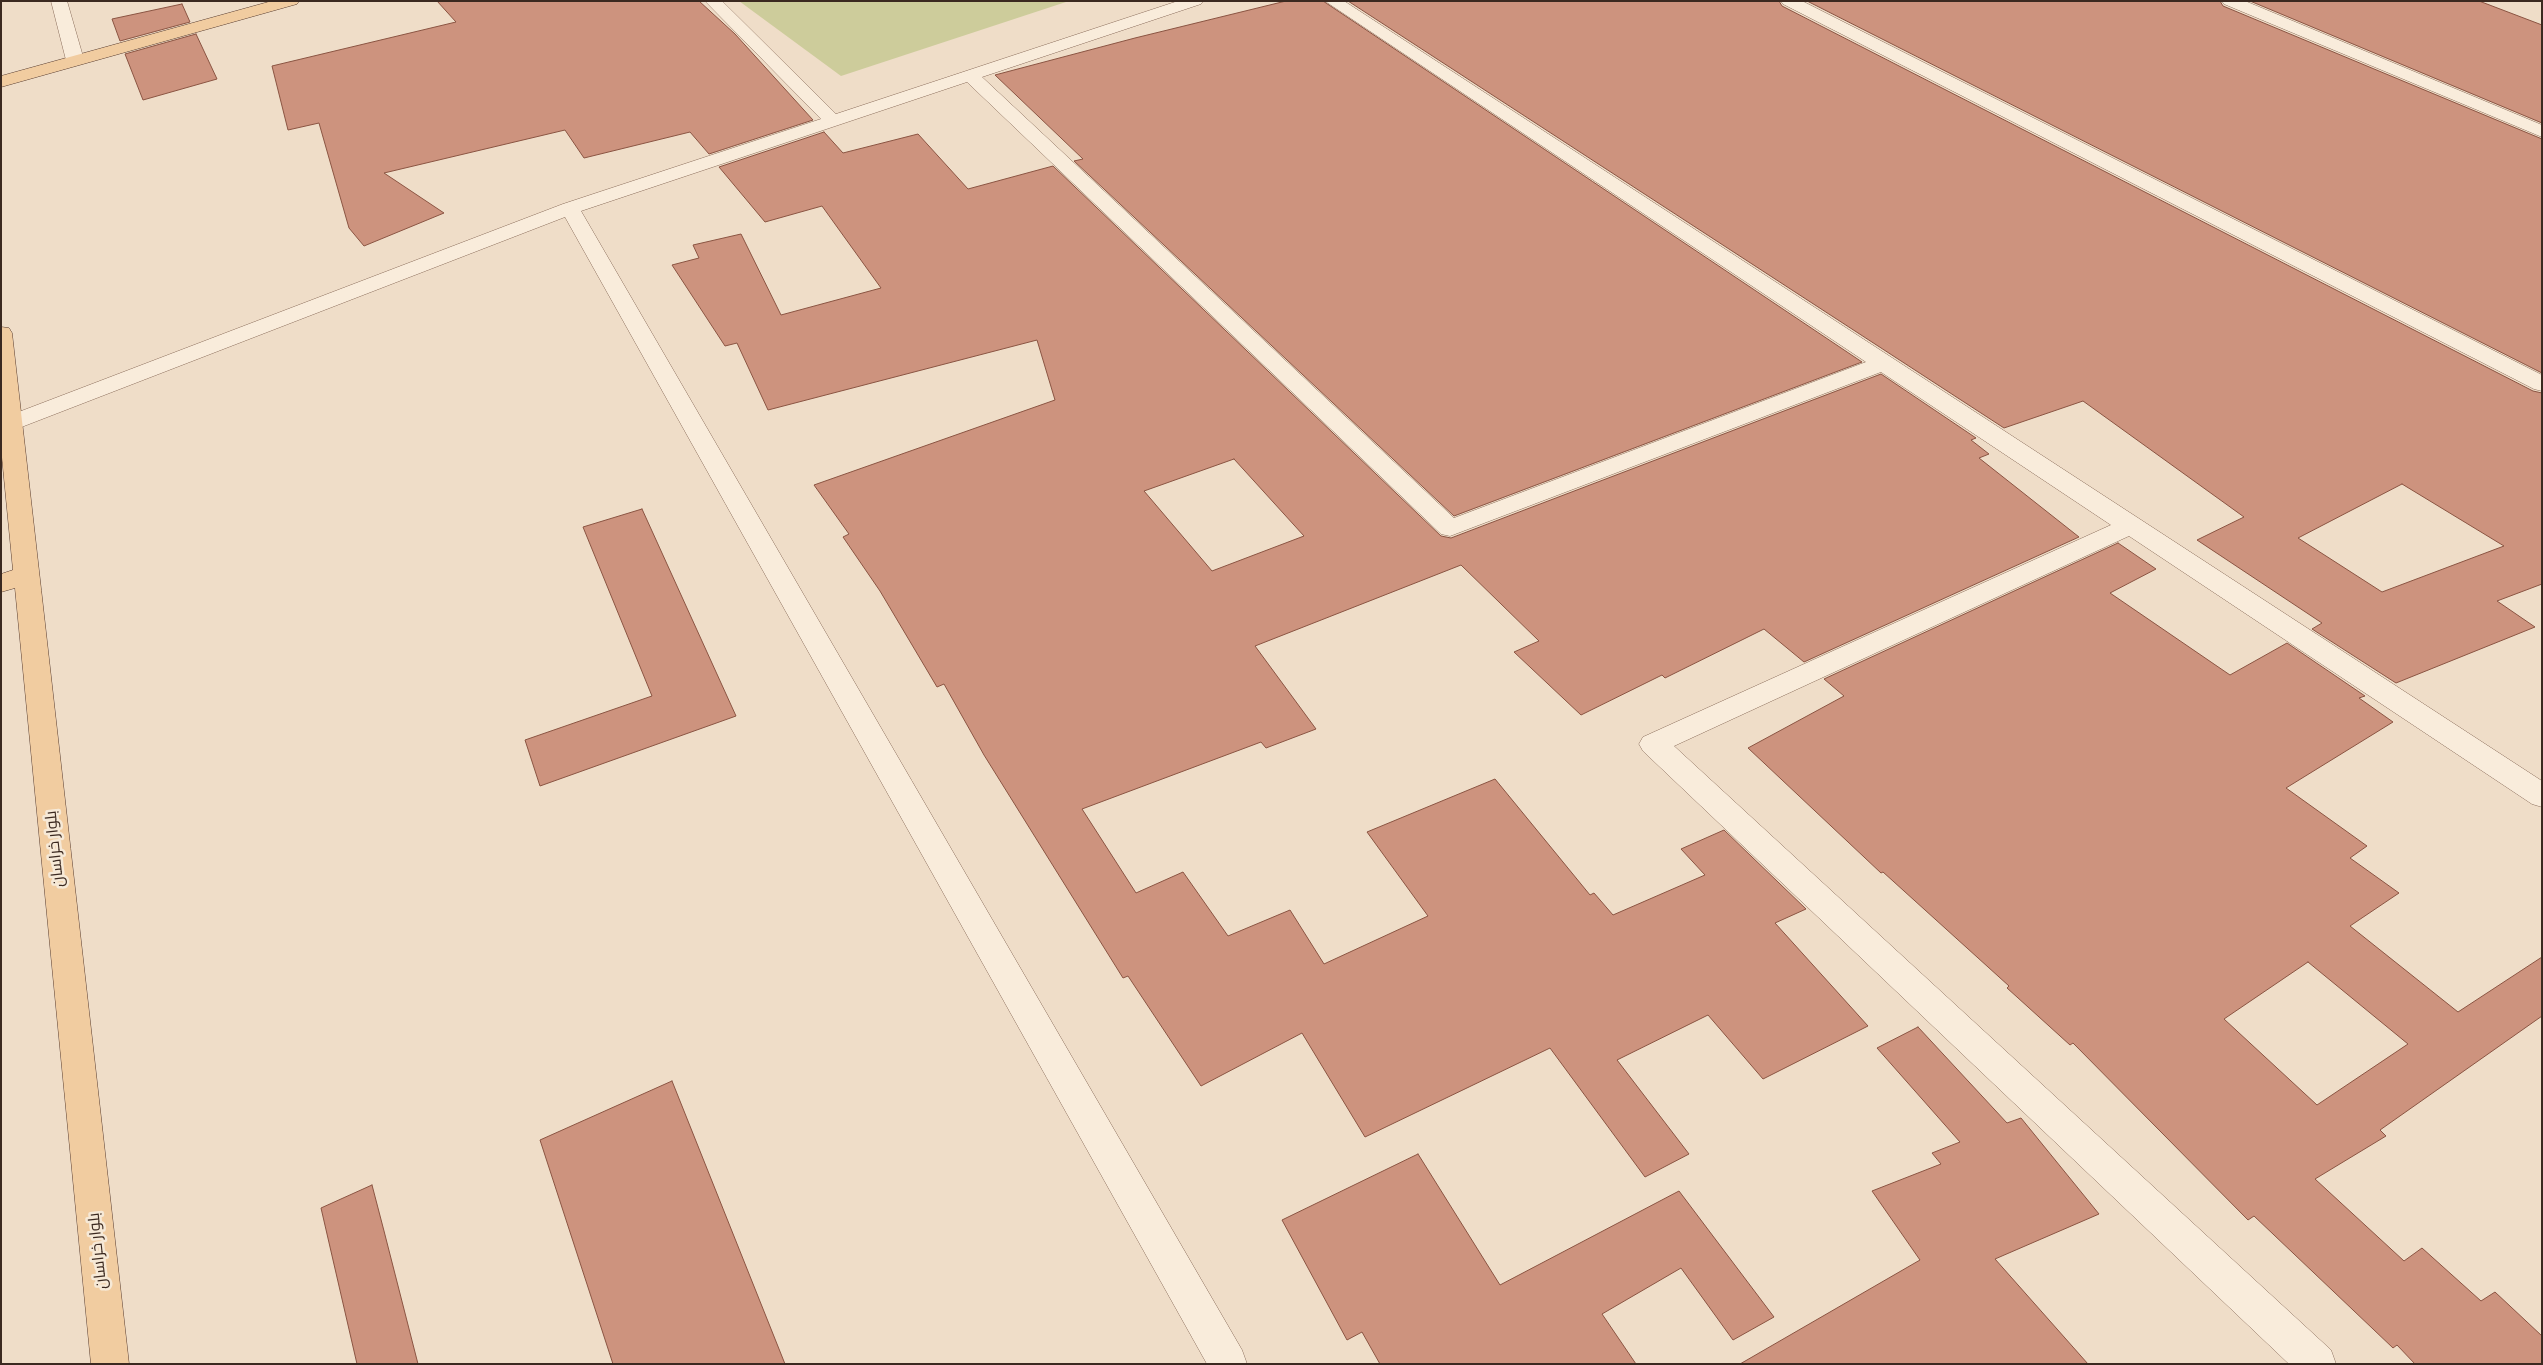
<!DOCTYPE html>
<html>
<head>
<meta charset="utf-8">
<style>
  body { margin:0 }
  #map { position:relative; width:2543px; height:1365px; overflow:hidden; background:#efddc8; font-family:Bitter,serif }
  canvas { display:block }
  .frame { position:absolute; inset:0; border:2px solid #3b2920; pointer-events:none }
</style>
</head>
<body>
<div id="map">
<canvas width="2543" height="1365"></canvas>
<div class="frame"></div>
</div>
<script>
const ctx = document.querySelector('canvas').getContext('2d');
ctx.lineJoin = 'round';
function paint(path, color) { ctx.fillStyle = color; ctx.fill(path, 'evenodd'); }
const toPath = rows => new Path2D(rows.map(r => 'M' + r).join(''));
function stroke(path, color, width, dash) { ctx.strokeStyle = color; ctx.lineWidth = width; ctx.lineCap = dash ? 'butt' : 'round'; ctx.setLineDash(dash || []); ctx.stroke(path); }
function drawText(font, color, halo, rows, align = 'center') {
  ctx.font = font + ' Bitter,Cairo,serif'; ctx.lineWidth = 5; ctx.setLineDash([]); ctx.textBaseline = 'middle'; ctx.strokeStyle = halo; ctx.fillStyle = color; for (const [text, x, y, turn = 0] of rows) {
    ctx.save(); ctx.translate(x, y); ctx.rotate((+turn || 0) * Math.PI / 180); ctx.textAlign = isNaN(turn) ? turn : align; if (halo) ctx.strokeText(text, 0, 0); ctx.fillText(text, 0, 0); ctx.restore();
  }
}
paint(toPath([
  [739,1,1069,1,841,76]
]), '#cdcc9b');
const building = toPath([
  [437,1,699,1,735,34,813,120,709,154,690,132,584,158,565,130,384,173,444,213,364,246,349,228,319,123,288,130,272,66,456,22,437,1],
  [1286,1,1323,1,1862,362,1454,516,1074,161,1083,159,995,75,1135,38,1286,1],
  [1348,1,1779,1,1782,6,2533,391,2542,393,2542,584,2497,601,2535,627,2396,683,2312,629,2322,623,2197,540,2244,517,2083,401,2004,428,1348,1],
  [2402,484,2504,546,2382,592,2298,538,2402,484],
  [1807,1,2220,1,2223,6,2542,139,2542,373,1807,1],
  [2250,1,2479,1,2542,25,2542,123,2250,1],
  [182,4,190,22,120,41,112,19,182,4],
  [196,34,217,79,143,100,125,54,196,34],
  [824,132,843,153,918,134,968,189,1053,166,1441,536,1451,538,1881,374,1976,438,1971,440,1989,454,1979,458,2079,537,1804,662,1764,629,1665,678,1662,675,1581,715,1514,652,1539,641,1461,565,1255,646,1316,729,1266,748,1261,742,1082,809,1136,893,1183,872,1228,936,1290,910,1324,964,1428,916,1367,832,1495,779,1590,895,1594,893,1613,915,1705,875,1681,849,1724,830,1806,909,1775,923,1868,1026,1763,1079,1708,1015,1617,1060,1689,1154,1645,1177,1550,1048,1365,1137,1302,1033,1201,1086,1128,976,1123,978,984,755,944,684,937,687,880,591,843,537,849,534,814,485,1055,400,1037,340,768,410,737,343,725,346,672,265,699,258,693,245,741,234,781,315,881,288,822,206,765,222,719,167,824,132],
  [1234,459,1304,536,1212,571,1144,491,1234,459],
  [642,509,736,716,540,786,525,740,652,696,583,527,642,509],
  [2118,543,2156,569,2110,593,2230,675,2287,643,2365,696,2359,698,2393,722,2286,788,2367,846,2350,858,2399,893,2350,926,2458,1012,2542,957,2542,1016,2380,1130,2386,1136,2315,1179,2404,1261,2422,1248,2481,1301,2495,1292,2542,1336,2542,1364,2415,1364,2397,1345,2393,1348,2254,1216,2248,1220,2073,1043,2070,1045,2007,988,2009,986,1883,872,1881,873,1748,748,1844,696,1824,679,2118,543],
  [2308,962,2408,1044,2317,1105,2224,1019,2308,962],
  [1918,1027,2007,1123,2021,1118,2099,1214,1995,1259,2088,1364,1740,1364,1920,1260,1872,1191,1941,1164,1932,1153,1960,1142,1877,1048,1918,1027],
  [672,1081,785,1364,613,1364,540,1140,672,1081],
  [1418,1154,1500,1285,1679,1191,1774,1317,1733,1340,1681,1268,1602,1314,1636,1364,1380,1364,1362,1332,1347,1340,1282,1220,1418,1154],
  [372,1185,384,1231,418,1364,357,1364,321,1208,372,1185]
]);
paint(building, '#cd937e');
stroke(building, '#8a5442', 1);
const minor = toPath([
  [51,1,67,1,84,60,81,64,69,64,66,60,51,1],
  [705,1,722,1,836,114,1178,1,1203,1,1201,4,982,77,1454,518,1866,362,1325,1,1344,1,2542,781,2542,807,2532,804,2129,536,1674,746,2331,1350,2336,1364,2289,1364,1643,751,1639,744,1643,737,2111,525,1881,372,1450,536,1441,534,967,82,581,211,1242,1350,1247,1364,1207,1364,565,217,19,428,11,430,1,426,3,418,563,204,821,119,705,1],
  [1781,1,1802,1,2542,375,2542,391,2534,389,1783,4,1781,1],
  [2222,1,2245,1,2542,125,2542,137,2224,4,2222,1]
]);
const major = toPath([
  [272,1,299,1,297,4,1,87,1,76,272,1],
  [1,327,9,328,12,333,129,1364,91,1364,15,588,1,592,1,574,13,570,1,447,1,327]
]);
stroke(minor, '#8b6e5c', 1);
stroke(major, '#593d30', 1);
paint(minor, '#f9ecdb');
paint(major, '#f1cca0');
drawText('16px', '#3b2920', '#f6e9d7', [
  ["بلوار خراسان",55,849,-96],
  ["بلوار خراسان",98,1251,-96]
]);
</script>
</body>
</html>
